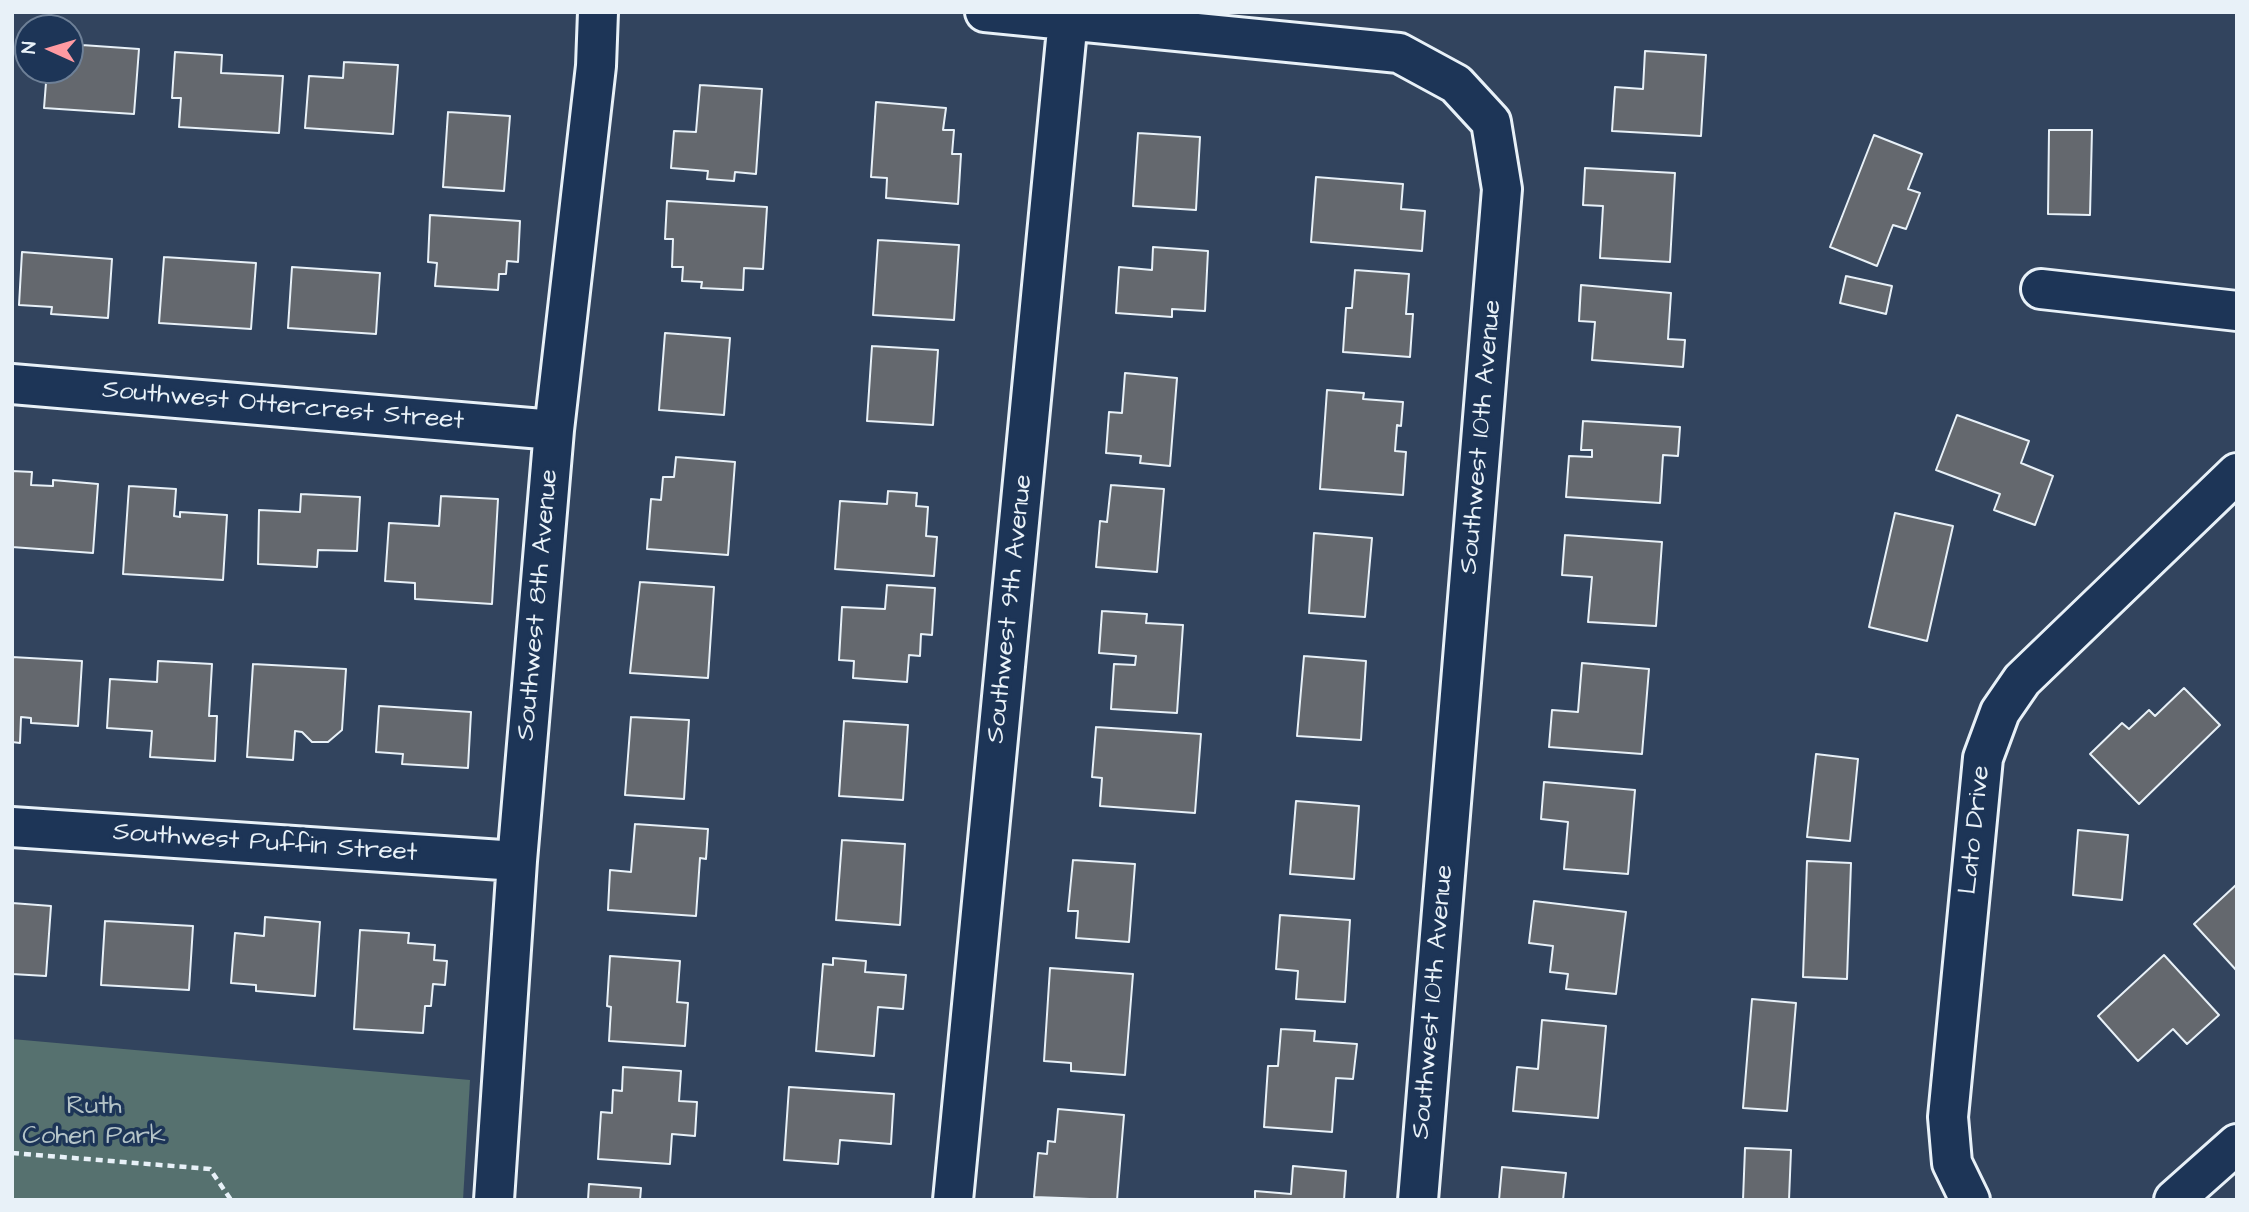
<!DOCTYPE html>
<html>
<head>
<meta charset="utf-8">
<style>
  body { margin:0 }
  #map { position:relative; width:2249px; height:1212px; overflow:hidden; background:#32445e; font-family:"Architects Daughter",sans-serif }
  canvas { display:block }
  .frame { position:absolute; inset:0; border:14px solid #e8f1f8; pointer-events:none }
  .north { position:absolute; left:14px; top:14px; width:70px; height:70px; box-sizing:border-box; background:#1d3557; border:2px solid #6e8097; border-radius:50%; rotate:274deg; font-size:19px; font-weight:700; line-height:28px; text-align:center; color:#e8f1f8 }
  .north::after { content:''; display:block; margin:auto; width:24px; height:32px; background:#ff9aa2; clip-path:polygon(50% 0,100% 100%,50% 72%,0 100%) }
</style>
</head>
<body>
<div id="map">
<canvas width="2249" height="1212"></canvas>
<div class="frame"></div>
<div class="north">N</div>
</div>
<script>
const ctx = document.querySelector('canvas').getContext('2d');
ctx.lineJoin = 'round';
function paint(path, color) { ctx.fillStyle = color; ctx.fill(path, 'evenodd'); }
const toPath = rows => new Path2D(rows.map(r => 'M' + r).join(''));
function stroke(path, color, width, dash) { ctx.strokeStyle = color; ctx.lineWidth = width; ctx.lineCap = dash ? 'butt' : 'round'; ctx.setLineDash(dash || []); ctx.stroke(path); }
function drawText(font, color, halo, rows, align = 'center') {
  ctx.font = font + ' "Architects Daughter",sans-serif'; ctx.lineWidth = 7; ctx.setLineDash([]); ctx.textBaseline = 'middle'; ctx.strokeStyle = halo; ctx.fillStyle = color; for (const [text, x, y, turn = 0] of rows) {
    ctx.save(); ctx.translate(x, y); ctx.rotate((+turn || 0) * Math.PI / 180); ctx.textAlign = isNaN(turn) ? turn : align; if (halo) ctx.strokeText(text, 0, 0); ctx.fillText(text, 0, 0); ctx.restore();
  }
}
paint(toPath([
  [12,1039,470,1080,463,1200,12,1200]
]), '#56716f');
const building = toPath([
  [82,45,139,49,134,114,44,108,47,70,70,70,70,57,81,58,82,45],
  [1645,51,1706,55,1701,136,1612,131,1615,87,1643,89,1645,51],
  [175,52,222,55,221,73,283,76,279,133,179,127,181,98,172,98,175,52],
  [344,62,398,65,393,134,305,128,309,76,343,78,344,62],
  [700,85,762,89,756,174,735,172,734,181,707,179,708,171,671,168,674,131,696,132,700,85],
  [876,102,946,108,943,130,954,130,952,154,961,154,958,204,886,198,887,178,871,177,876,102],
  [448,112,510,116,504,191,443,187,448,112],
  [2049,130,2092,130,2090,215,2048,214,2049,130],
  [1138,133,1200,137,1196,210,1133,206,1138,133],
  [1874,135,1922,154,1908,189,1920,193,1906,229,1893,225,1877,266,1830,247,1874,135],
  [1585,168,1675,173,1670,262,1600,258,1603,206,1583,205,1585,168],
  [1316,177,1403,184,1401,209,1425,211,1422,251,1311,242,1316,177],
  [667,201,767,207,763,269,744,268,743,290,701,288,702,282,682,281,683,267,672,267,673,239,665,239,667,201],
  [430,215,520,221,518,262,507,261,506,274,499,274,498,290,435,286,437,263,428,262,430,215],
  [878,240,959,245,954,320,873,315,878,240],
  [1153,247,1208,251,1205,311,1172,309,1172,317,1116,313,1119,267,1152,270,1153,247],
  [22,252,112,259,108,318,51,314,52,307,19,305,22,252],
  [164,257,256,263,251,329,159,323,164,257],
  [292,267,380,273,376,334,288,328,292,267],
  [1355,270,1409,274,1406,314,1413,314,1410,357,1343,352,1346,308,1352,308,1355,270],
  [1846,276,1892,286,1886,314,1840,303,1846,276],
  [1581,285,1671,293,1668,339,1685,340,1683,367,1592,360,1595,322,1579,321,1581,285],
  [665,333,730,338,724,415,659,410,665,333],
  [872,346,938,350,933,425,867,421,872,346],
  [1125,373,1177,378,1170,466,1140,463,1141,456,1106,453,1109,412,1122,413,1125,373],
  [1327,390,1364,393,1363,399,1403,402,1401,426,1397,425,1395,451,1406,452,1403,495,1320,489,1327,390],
  [1957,415,2029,441,2021,463,2053,476,2035,525,1994,510,2000,494,1936,470,1957,415],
  [1583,421,1680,427,1678,456,1663,455,1660,503,1566,497,1569,456,1592,457,1592,450,1581,450,1583,421],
  [676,457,735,462,728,555,647,549,651,499,661,500,663,477,674,477,676,457],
  [12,471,32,472,31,485,53,486,53,480,98,484,93,553,12,547,12,471],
  [1111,485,1164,489,1157,572,1096,567,1100,521,1107,522,1111,485],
  [129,486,176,489,174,516,180,517,180,512,227,515,223,580,123,574,129,486],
  [888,491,917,493,916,506,928,507,926,536,937,537,934,576,835,569,840,501,887,504,888,491],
  [301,494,360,497,357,551,318,550,317,567,258,564,259,510,300,512,301,494],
  [441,496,498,499,492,604,415,599,415,583,385,581,389,523,439,526,441,496],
  [1895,513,1953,526,1927,641,1869,627,1895,513],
  [1314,533,1372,538,1365,617,1309,613,1314,533],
  [1565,535,1662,542,1656,626,1588,622,1592,577,1562,575,1565,535],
  [640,582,714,587,708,678,630,673,640,582],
  [887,585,935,588,932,635,921,634,920,656,909,655,907,682,853,678,854,661,839,660,842,607,885,609,887,585],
  [1102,611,1147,614,1146,623,1183,625,1177,713,1111,709,1114,664,1135,665,1136,656,1099,653,1102,611],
  [1304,656,1366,661,1361,740,1297,736,1304,656],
  [12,657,82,661,78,726,31,723,31,718,21,717,20,743,12,742,12,657],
  [158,661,212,664,209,716,217,716,215,761,150,757,152,731,107,728,110,679,157,682,158,661],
  [1582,663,1649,669,1642,754,1549,747,1552,710,1578,712,1582,663],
  [253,664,346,669,342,730,328,742,312,742,302,732,295,731,293,760,247,757,253,664],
  [2184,688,2220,725,2139,804,2090,754,2122,723,2129,729,2149,710,2155,716,2184,688],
  [379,706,471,712,468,768,402,764,403,754,376,752,379,706],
  [631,717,689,720,684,799,625,795,631,717],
  [844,721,908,725,903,800,839,796,844,721],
  [1096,727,1201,734,1195,813,1100,806,1102,778,1092,777,1096,727],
  [1816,754,1858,759,1850,841,1807,837,1816,754],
  [1544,782,1635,790,1628,874,1564,869,1568,822,1541,819,1544,782],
  [1296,801,1359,806,1354,879,1290,874,1296,801],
  [635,824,708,829,706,859,700,858,696,916,608,910,610,870,631,872,635,824],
  [2078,830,2128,835,2122,900,2073,895,2078,830],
  [842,840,905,844,900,925,836,920,842,840],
  [1073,860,1135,864,1129,942,1076,938,1078,911,1068,911,1073,860],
  [1807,861,1851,863,1847,979,1803,977,1807,861],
  [2237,884,2237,971,2194,924,2237,884],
  [1534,901,1626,912,1616,994,1566,989,1568,974,1550,972,1553,946,1529,943,1534,901],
  [12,903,51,906,46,976,12,974,12,903],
  [1280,915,1350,920,1345,1002,1296,999,1298,971,1276,969,1280,915],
  [265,917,320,922,315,996,256,991,256,985,231,983,235,933,264,936,265,917],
  [105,921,193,926,189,990,101,985,105,921],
  [360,930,409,933,408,943,435,945,434,960,447,961,445,985,433,984,431,1006,425,1006,423,1033,354,1029,360,930],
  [2164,955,2219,1015,2187,1044,2173,1029,2138,1061,2098,1016,2164,955],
  [610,956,680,961,677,1002,688,1003,685,1046,609,1041,611,1007,607,1006,610,956],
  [833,958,866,961,865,972,906,975,903,1009,878,1007,874,1056,816,1051,823,964,833,965,833,958],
  [1050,968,1133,974,1125,1075,1071,1071,1071,1063,1044,1061,1050,968],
  [1752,999,1796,1003,1787,1111,1743,1108,1752,999],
  [1542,1020,1606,1026,1598,1118,1513,1111,1517,1067,1538,1069,1542,1020],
  [1281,1029,1315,1031,1314,1041,1357,1044,1353,1079,1336,1078,1332,1132,1264,1127,1268,1066,1278,1066,1281,1029],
  [623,1067,681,1071,679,1101,697,1102,695,1136,672,1134,670,1164,598,1159,601,1112,612,1113,613,1090,622,1091,623,1067],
  [789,1087,894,1094,891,1144,840,1140,838,1164,784,1160,789,1087],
  [1058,1109,1124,1115,1117,1200,1034,1197,1038,1153,1047,1154,1048,1141,1055,1142,1058,1109],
  [1745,1148,1791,1150,1789,1200,1743,1200,1745,1148],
  [1293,1166,1346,1171,1344,1200,1255,1200,1255,1191,1291,1194,1293,1166],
  [1502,1167,1566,1173,1563,1200,1499,1200,1502,1167],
  [589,1184,641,1188,640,1200,588,1200,589,1184]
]);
paint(building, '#64686e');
stroke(building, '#e8f1f8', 2);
const street = toPath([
  [985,12,1399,53,1456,84,1491,122,1502,189,1418,1200],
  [2041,289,2237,311],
  [12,384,554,430],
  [12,827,517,861],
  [494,1200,517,861,554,430,596,66,598,12],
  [953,1200,1068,19],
  [1970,1200,1952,1163,1948,1117,1983,758,2000,712,2022,680,2237,473]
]);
const secondary = toPath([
  [2174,1200,2237,1144]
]);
stroke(street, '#e8f1f8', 44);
stroke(secondary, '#e8f1f8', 44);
stroke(toPath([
  [12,1153,210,1169,231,1200]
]), '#e8f1f8', 4.5, [7, 5]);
stroke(street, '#1d3557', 38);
stroke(secondary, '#1d3557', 38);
drawText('26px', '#e8f1f8', '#1d3557', [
  ["Southwest Ottercrest Street",283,407,5],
  ["Southwest 10th Avenue",1482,437,-85],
  ["Southwest 8th Avenue",539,605,-85],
  ["Southwest 9th Avenue",1011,609,-84],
  ["Lato Drive",1976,830,-84],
  ["Southwest Puffin Street",265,844,4],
  ["Southwest 10th Avenue",1434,1002,-85]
]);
drawText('26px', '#b5c4c8', '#1d3557', [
  ["Ruth",94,1108],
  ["Cohen Park",94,1138]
]);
</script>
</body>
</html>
